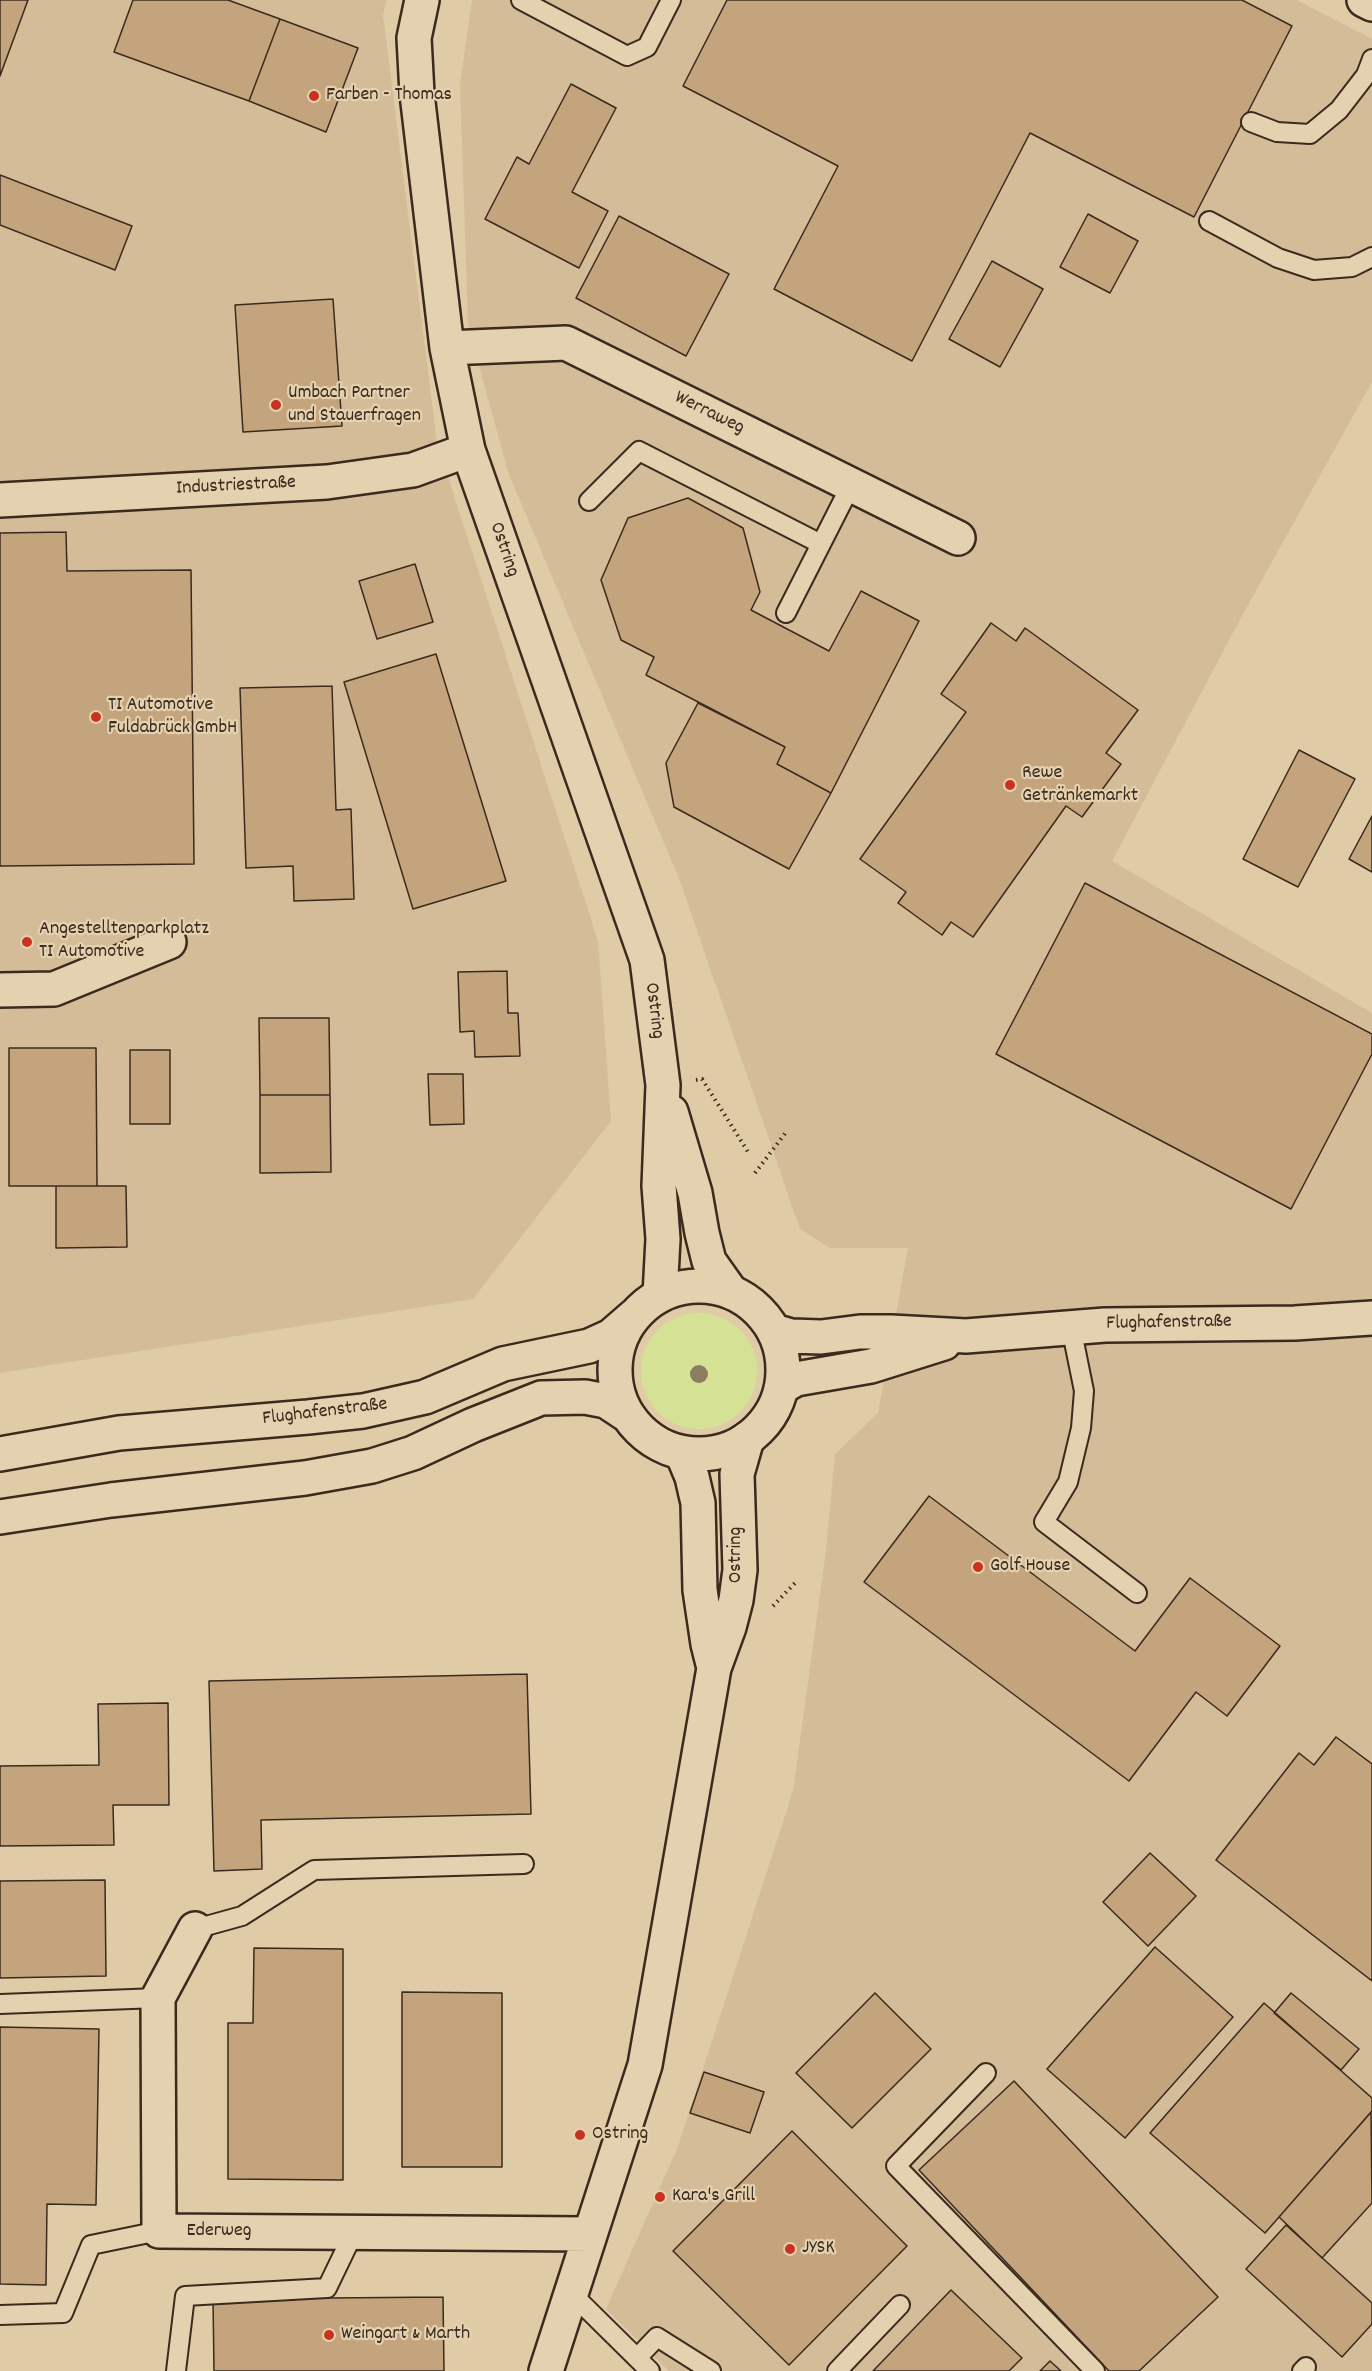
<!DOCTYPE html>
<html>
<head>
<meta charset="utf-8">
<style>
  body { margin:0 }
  canvas { display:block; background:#e0cba7 }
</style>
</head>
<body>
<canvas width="1372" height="2371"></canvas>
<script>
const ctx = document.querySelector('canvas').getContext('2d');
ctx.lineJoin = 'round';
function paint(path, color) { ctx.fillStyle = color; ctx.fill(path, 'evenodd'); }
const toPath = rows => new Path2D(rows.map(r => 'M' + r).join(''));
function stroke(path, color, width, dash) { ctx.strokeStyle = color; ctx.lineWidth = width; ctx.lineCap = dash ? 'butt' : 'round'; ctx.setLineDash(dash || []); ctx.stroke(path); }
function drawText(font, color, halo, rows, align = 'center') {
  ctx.font = font + ' Dekko,sans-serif'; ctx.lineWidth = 4.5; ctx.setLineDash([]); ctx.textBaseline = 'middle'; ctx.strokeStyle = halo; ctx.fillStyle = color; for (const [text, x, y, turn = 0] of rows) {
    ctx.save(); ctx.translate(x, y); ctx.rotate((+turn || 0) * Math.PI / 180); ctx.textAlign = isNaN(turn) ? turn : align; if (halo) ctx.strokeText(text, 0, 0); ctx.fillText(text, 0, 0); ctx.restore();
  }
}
paint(toPath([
  [0,0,387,0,383,15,437,443,598,941,611,1121,473,1299,0,1373],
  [472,0,1297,0,1372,39,1372,382,1243,614,1112,861,1372,1013,1372,2371,669,2371,606,2309,677,2149,793,1791,826,1551,835,1454,878,1413,908,1248,830,1248,800,1229,680,881,508,472,468,325,460,84]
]), '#d4bc98');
paint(toPath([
  '641 1371a58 58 0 1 1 116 0a58 58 0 1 1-116 0Z'
]), '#d5e295');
const building = toPath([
  [0,0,28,0,0,76,0,0],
  [133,0,228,0,280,19,249,101,114,52,133,0],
  [727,0,1242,0,1292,26,1194,217,1030,133,912,361,774,289,838,166,683,86,727,0],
  [280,19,358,48,326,132,249,101,280,19],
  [571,84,616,108,572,192,608,211,579,268,485,219,517,157,529,164,571,84],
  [0,175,132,226,115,270,0,225,0,175],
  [1088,214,1138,241,1110,293,1060,267,1088,214],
  [619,216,729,274,686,356,576,298,619,216],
  [992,261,1043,289,1000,367,949,339,992,261],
  [333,299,342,426,243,432,235,305,333,299],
  [688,498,743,528,760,592,751,610,829,651,861,591,919,621,831,793,777,764,785,747,646,675,654,657,621,640,601,580,628,518,688,498],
  [66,532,67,571,191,570,194,864,0,866,0,533,66,532],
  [415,564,433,622,377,639,359,581,415,564],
  [991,623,1016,641,1025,628,1138,710,1106,753,1121,764,1082,817,1066,806,973,937,951,922,942,935,898,903,906,892,860,859,966,712,941,694,991,623],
  [436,654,506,881,413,909,344,682,436,654],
  [332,686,336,810,351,809,354,899,294,901,293,866,246,868,240,688,332,686],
  [698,703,785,747,777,764,831,793,789,869,674,807,666,763,698,703],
  [1299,750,1355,779,1298,887,1243,859,1299,750],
  [1372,816,1372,872,1349,859,1372,816],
  [1085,883,1372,1034,1372,1054,1291,1209,996,1054,1085,883],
  [507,971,508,1013,518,1013,520,1056,475,1057,474,1031,460,1032,458,972,507,971],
  [259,1018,329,1018,330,1095,260,1095,259,1018],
  [9,1048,96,1048,97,1186,9,1186,9,1048],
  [130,1050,170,1050,170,1124,130,1124,130,1050],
  [428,1074,463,1074,464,1124,430,1125,428,1074],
  [260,1095,330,1095,331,1172,260,1173,260,1095],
  [56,1186,126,1186,127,1247,56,1248,56,1186],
  [929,1496,1135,1651,1190,1578,1280,1646,1227,1716,1196,1692,1129,1781,864,1582,929,1496],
  [527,1674,531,1814,261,1820,262,1869,214,1871,209,1681,527,1674],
  [168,1703,169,1805,113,1805,114,1845,0,1846,0,1766,99,1765,98,1704,168,1703],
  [1336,1737,1372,1764,1372,1981,1216,1860,1299,1753,1314,1765,1336,1737],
  [1150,1853,1196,1896,1148,1946,1103,1902,1150,1853],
  [105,1880,106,1976,0,1978,0,1881,105,1880],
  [1155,1947,1233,2017,1125,2138,1047,2069,1155,1947],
  [254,1948,343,1949,343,2180,228,2179,228,2023,253,2023,254,1948],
  [402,1992,502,1993,502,2167,402,2167,402,1992],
  [875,1993,931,2049,852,2128,796,2073,875,1993],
  [1291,1993,1359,2049,1341,2070,1274,2013,1291,1993],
  [1264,2003,1372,2098,1372,2111,1265,2233,1150,2133,1264,2003],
  [0,2027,99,2029,96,2205,47,2204,46,2285,0,2284,0,2027],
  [704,2072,764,2092,750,2133,690,2113,704,2072],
  [1014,2081,1218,2297,1139,2371,1109,2371,919,2170,1014,2081],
  [1371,2112,1372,2203,1322,2258,1279,2217,1371,2112],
  [792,2131,907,2246,789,2365,673,2251,792,2131],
  [1286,2225,1372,2303,1372,2324,1342,2357,1246,2269,1286,2225],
  [951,2290,1022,2358,1009,2371,873,2371,951,2290],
  [443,2297,444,2371,214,2371,213,2299,443,2297],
  [1050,2361,1061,2371,1040,2371,1050,2361]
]);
paint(building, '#c3a47c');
stroke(building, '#3b2a1e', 1.5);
const lane = toPath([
  [521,0,627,56,647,47,671,0],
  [1251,122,1277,132,1310,134,1339,110,1366,75,1372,59],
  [1209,221,1278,258,1314,270,1352,267,1372,257],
  [589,501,639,451,821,544],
  [786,613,851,485],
  [1071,1327,1084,1391,1081,1428,1068,1482,1044,1522,1137,1593],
  [195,1929,242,1916,314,1870,524,1864],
  [0,2004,158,1998],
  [986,2073,896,2166,1095,2371],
  [571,2293,650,2371],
  [0,2315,63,2313,91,2245,159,2231],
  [637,2358,657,2337,711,2371],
  [176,2371,185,2296,327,2288,354,2232],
  [837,2371,900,2305],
  [1302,2371,1306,2367]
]);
const street = toPath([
  [422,0,414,38,417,94,447,348,468,450,647,960,663,1085,659,1186,663,1239,660,1295],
  [1364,0,1372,4],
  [447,348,566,343,958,538],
  [0,500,327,482,413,470,468,450],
  [0,990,54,989,169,942],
  [671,1112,695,1193,702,1233,709,1261,731,1292],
  [682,1453,692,1477,698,1503,700,1590,708,1644,714,1668],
  [195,1929,158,1998,159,2231,590,2234],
  [546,2371,645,2065,714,1668,729,1627,736,1600,740,1570,737,1474,747,1439]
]);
const secondary = toPath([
  '615 1370a84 84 0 1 1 168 0a84 84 0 1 1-168 0Z',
  [774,1331,791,1336,821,1337,860,1332,891,1332,966,1336,1105,1325,1295,1323,1372,1318],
  [782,1387,796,1379,871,1366,944,1343],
  [0,1454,119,1433,308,1417,363,1411,425,1397,503,1364,589,1346,611,1336,634,1316],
  [0,1517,111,1500,305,1478,372,1466,413,1453,473,1425,541,1398,585,1397,606,1401,627,1415]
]);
stroke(lane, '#3b2a1e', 22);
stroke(street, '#3b2a1e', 38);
stroke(secondary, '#3b2a1e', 38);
stroke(toPath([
  [696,1080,702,1079,750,1155],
  [755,1173,787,1131],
  [773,1606,795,1583]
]), '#3b2a1e', 4, [1.5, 4.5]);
stroke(lane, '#e4d1af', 18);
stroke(street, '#e4d1af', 33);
stroke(secondary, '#e4d1af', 33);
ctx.fillStyle = '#8e7c62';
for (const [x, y] of [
  [699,1374]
]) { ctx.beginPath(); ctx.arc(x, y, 9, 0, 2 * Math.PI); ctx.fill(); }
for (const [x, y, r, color] of [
  [314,96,6,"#c8321e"],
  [276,405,6,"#c8321e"],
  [96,717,6,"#c8321e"],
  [1010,785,6,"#c8321e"],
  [27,942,6,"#c8321e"],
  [978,1567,6,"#c8321e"],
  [580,2135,6,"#c8321e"],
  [660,2197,6,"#c8321e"],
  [790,2249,6,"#c8321e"],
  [329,2335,6,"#c8321e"]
]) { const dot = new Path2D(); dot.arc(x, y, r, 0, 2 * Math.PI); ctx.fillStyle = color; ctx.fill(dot); stroke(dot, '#e4d1af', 2); }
drawText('20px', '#3b2a1e', '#e4d1af', [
  ["Farben - Thomas",326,96],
  ["Umbach Partner",288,394],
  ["und Stauerfragen",288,417],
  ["TI Automotive",108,706],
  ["Fuldabrück GmbH",108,729],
  ["Rewe",1022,774],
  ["Getränkemarkt",1022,797],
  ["Angestelltenparkplatz",39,930],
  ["TI Automotive",39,953],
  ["Golf House",990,1567],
  ["Ostring",592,2135],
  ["Kara's Grill",672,2197],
  ["JYSK",802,2249],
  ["Weingart & Marth",341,2335]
], 'left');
drawText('20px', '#3b2a1e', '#e4d1af', [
  ["Werraweg",709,414,26],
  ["Industriestraße",236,487,-3],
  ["Ostring",503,550,71],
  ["Ostring",653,1011,83],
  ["Flughafenstraße",1169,1324,-1],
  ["Flughafenstraße",325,1413,-7],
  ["Ostring",737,1555,-90],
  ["Ederweg",219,2232]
]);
</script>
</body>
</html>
